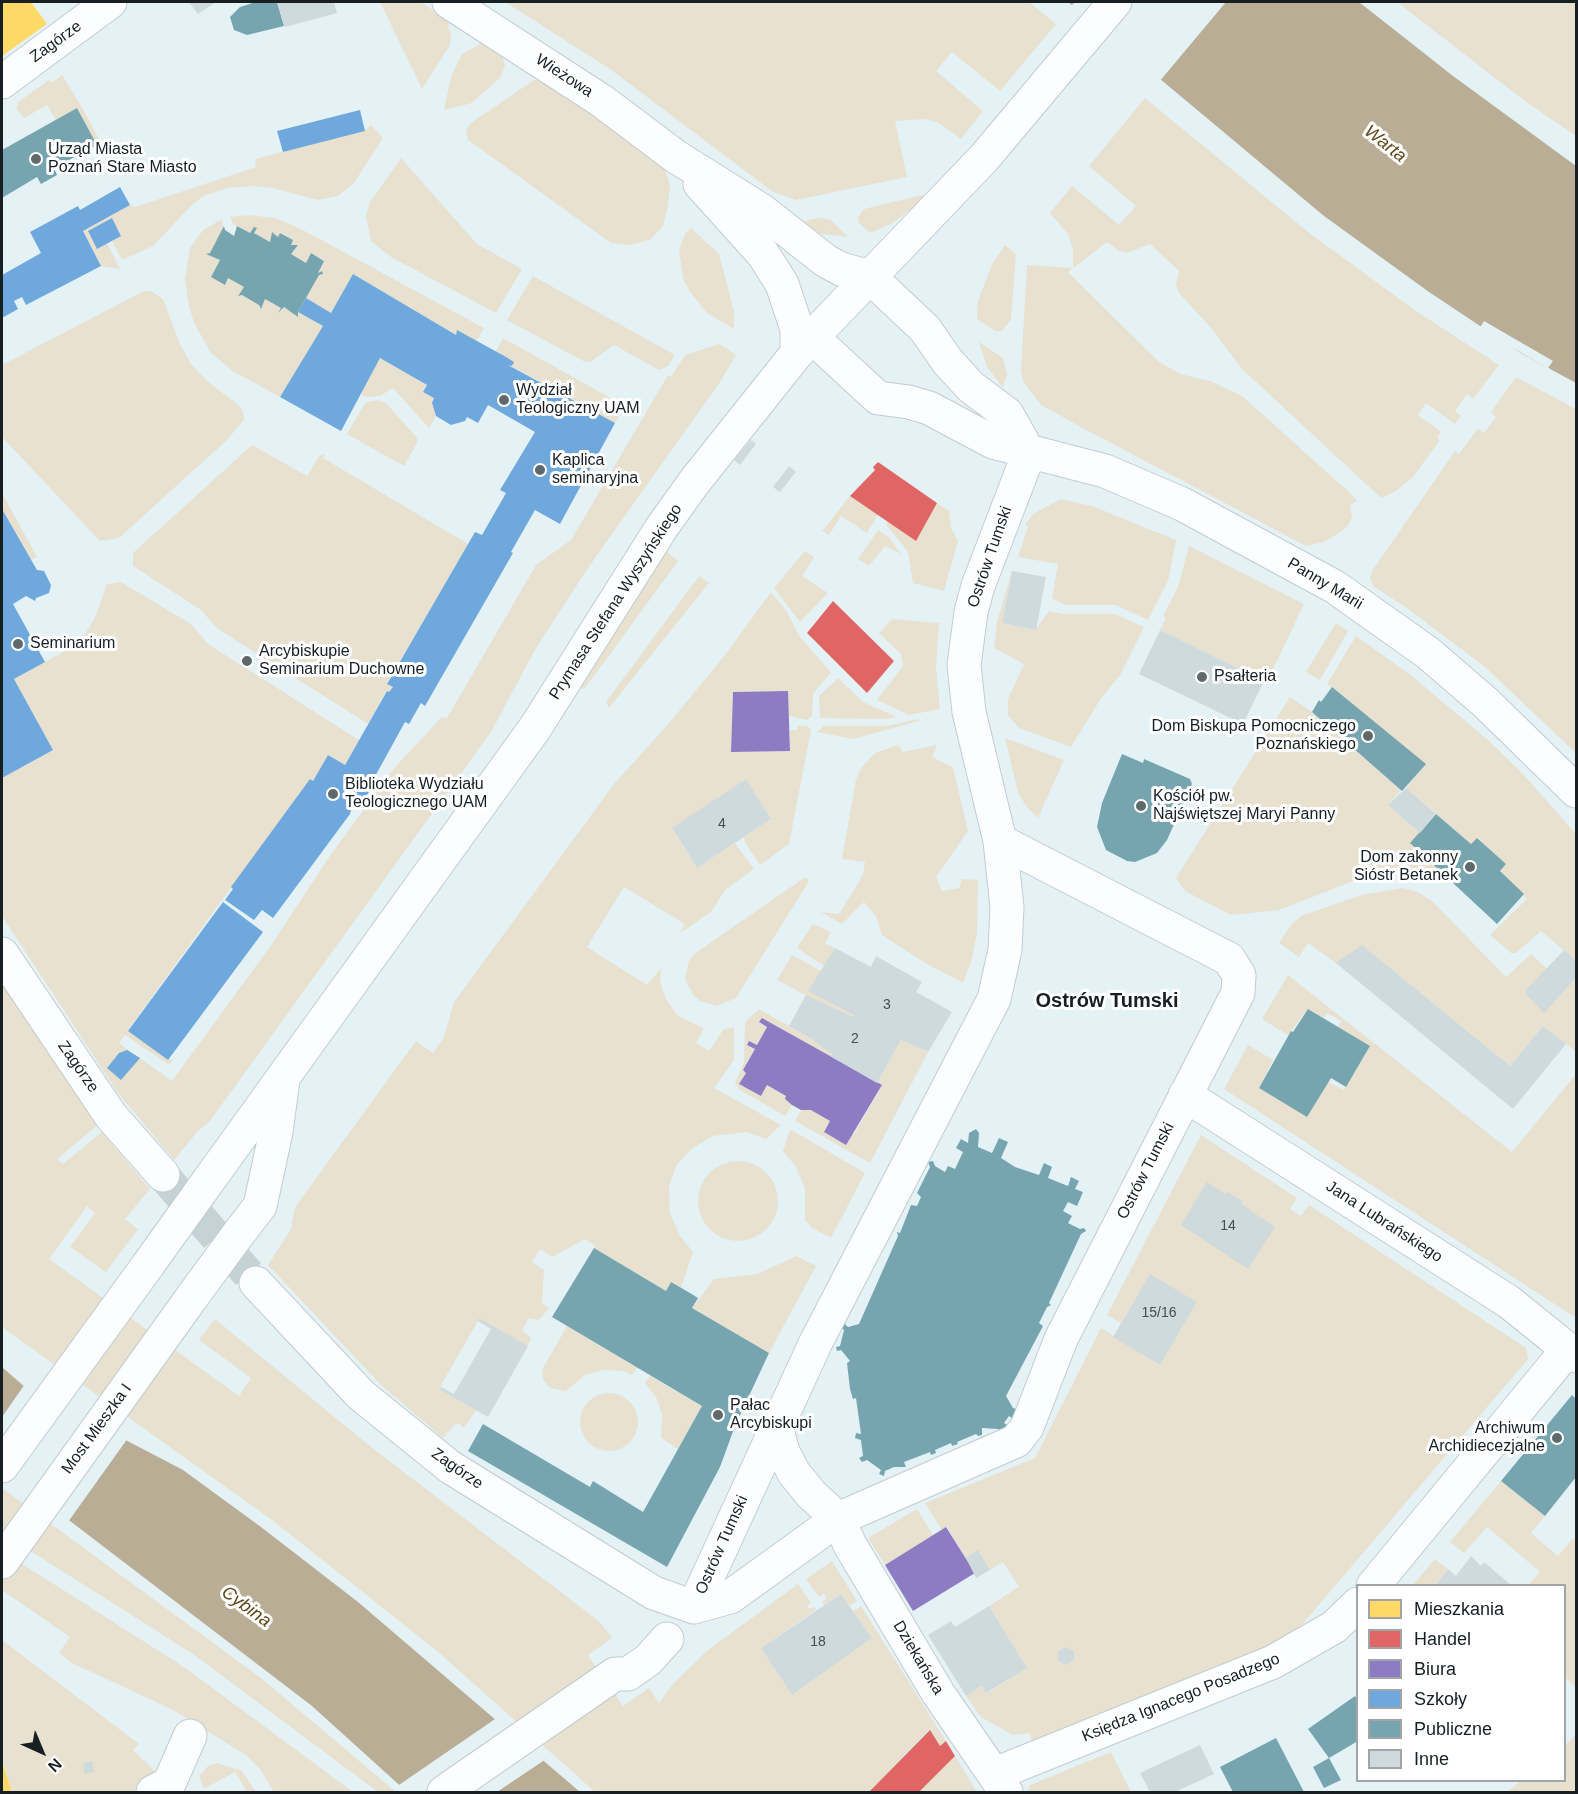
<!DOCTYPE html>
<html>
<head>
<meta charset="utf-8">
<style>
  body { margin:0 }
  #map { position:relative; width:1578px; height:1794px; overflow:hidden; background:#e4f2f6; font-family:Helvetica,sans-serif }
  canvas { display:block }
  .frame { position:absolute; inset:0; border:3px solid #171f22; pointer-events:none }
  .legend { position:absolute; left:1356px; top:1584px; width:210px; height:198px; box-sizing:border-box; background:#fff; border:2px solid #a2a5a7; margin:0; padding:8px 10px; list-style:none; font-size:18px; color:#171f22 }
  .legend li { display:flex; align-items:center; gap:12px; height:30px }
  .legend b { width:30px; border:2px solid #a2a5a7 }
  .north { position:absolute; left:12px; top:1722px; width:60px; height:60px; -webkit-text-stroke:4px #fff; paint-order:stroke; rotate:136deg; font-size:16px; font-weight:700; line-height:24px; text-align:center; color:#171f22 }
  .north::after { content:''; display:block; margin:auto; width:21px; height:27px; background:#171f22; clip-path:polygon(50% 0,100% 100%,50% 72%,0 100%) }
</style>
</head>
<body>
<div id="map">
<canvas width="1578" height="1794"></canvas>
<div class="frame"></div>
<ul class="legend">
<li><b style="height:16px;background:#ffd966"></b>Mieszkania</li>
<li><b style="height:16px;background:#e06666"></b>Handel</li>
<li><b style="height:16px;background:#8e7cc3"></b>Biura</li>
<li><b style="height:16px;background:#6fa8dc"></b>Szkoły</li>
<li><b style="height:16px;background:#76a5af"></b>Publiczne</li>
<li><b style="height:16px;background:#cfdadd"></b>Inne</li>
</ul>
<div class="north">N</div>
</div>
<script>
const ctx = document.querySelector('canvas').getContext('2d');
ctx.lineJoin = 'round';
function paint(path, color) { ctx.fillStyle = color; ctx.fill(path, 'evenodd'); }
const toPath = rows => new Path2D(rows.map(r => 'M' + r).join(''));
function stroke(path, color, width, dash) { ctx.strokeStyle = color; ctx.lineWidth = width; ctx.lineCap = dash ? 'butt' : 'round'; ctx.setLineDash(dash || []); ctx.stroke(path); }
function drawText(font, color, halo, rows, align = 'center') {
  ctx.font = font + ' Helvetica,sans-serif'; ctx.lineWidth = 6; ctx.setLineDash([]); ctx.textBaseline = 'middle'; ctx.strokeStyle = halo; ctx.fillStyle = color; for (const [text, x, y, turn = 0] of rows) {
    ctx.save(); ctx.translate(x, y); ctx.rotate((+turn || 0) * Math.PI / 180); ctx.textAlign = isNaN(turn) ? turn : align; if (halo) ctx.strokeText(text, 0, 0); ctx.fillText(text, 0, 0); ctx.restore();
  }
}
paint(toPath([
  [380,2,421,2,447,20,451,36,450,45,422,89],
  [505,2,1029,2,1056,24,1000,91,952,52,936,71,983,111,961,139,939,123,926,119,895,121,907,177,796,200,773,192,610,69],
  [1397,2,1576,2,1576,136,1526,102],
  [482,43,490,45,503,58,505,65,500,78,472,103,444,110,451,77,462,54],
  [62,75,83,109,101,143,97,145,95,142,77,108,56,120,47,105,24,118,17,109,18,102,49,80,53,82],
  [534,80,542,80,552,84,665,169,670,185,668,206,663,226,651,239,631,245,611,243,468,140,466,130,471,123],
  [1145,98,1308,232,1416,311,1499,365,1473,399,1467,394,1455,411,1461,416,1455,424,1426,403,1418,415,1441,432,1437,438,1440,440,1413,477,1396,491,1381,498,1241,368,1212,329,1179,293,1176,285,1179,271,1150,244,1127,253,1119,251,1107,242,1068,272,1158,361,1180,374,1210,381,1242,396,1349,492,1357,501,1350,505,1352,517,1349,524,1342,531,1324,542,1306,546,1079,426,1041,405,1023,381,1021,370,1027,265,1073,268,1073,249,1068,234,1050,213,1072,186,1119,225,1136,206,1089,166],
  [371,125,383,138,354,183,338,196,318,200,272,188,254,186,227,188,204,196,193,204,153,246,122,260,112,241,121,235,112,219,88,232,97,248,107,243,120,269,101,266,83,231,130,205,135,207,256,167,255,159,365,131],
  [401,158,477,244,522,269,496,313,391,257,371,241,366,216,370,202],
  [922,195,926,198,891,224,870,233,859,223,858,217,864,209],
  [249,215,275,218,301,229,484,328,476,342,458,330,456,335,353,274,331,313,306,298,319,275,323,274,322,271,318,272,324,260,311,253,306,263,291,254,297,245,291,245,293,240,281,233,278,237,272,232,270,242,254,233,255,227,250,233,233,224,230,217],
  [819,218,831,220,848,237,822,234,798,226,803,221],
  [222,219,223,231,210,253,207,254,220,260,211,276,225,284,228,278,244,287,238,296,242,295,259,305,261,309,265,299,281,308,280,314,284,307,295,314,296,318,298,312,323,326,280,397,233,371,211,353,194,323,189,306,185,279,190,248,203,230],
  [691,228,719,254,734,311,734,329,707,313,690,292,683,278,679,250,685,234],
  [1005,245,1016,254,1011,320,1002,331,995,331,977,319,978,301,992,264],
  [533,276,675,355,668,366,659,370,614,345,590,362,585,362,507,320],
  [144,291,151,291,163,299,180,344,191,364,206,380,237,404,243,411,244,420,226,441,119,538,100,541,2,437,2,365],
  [503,338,625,406,615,423,511,366,495,353],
  [979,342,1003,358,1007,374,1003,388,987,367],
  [719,344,736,355,720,382,588,568,536,648,491,732,210,1121,198,1131,174,1160,118,1093,2,916,2,778,53,750,14,679,65,651,84,636,95,617,107,584,121,582,191,624,208,644,359,740,345,765,328,755,313,781,310,779,128,1030,168,1060,173,1059,169,1065,125,1035,119,1043,172,1081,272,944,329,857,396,766,442,717,447,718,536,565,571,540,668,375,671,377,685,355],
  [380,358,427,385,423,392,434,398,432,403,436,416,429,428,393,388,380,396,366,397,362,395,361,391],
  [1516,377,1576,409,1576,753,1485,667,1407,608,1373,586,1370,579,1372,571,1455,451,1459,454,1478,428,1484,433,1496,417,1491,412],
  [378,400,386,403,417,438,417,443,404,466,347,434,366,402],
  [252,445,307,476,319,456,325,454,323,458,468,544,387,683,393,687,389,692,386,691,368,724,218,629,201,610,133,566,133,553],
  [2,493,37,557,31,560,2,509],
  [850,496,878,515,867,533,841,516,829,535,822,531],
  [1061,499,1092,506,1176,540,1168,581,1148,620,1116,605,1065,605,1052,598,1058,564,1018,557,1028,527,1025,525,1033,514],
  [937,503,949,511,951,528,958,541,944,591,913,583,908,552,886,525,888,522],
  [878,530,889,537,901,554,885,546,869,566,858,559],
  [1189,546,1304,604,1269,678,1264,681,1160,630,1166,618,1163,616,1178,587],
  [664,550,678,561,597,672,584,689,579,688],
  [805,551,814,557,802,576,828,593,800,622,774,588],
  [1012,571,1002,623,1036,629,1049,611,1063,614,1115,614,1144,627,1120,675,1100,700,1071,747,1019,728,1008,715,1008,699,1024,664,994,648,997,622],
  [699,576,709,583,609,708,606,702],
  [771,592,787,612,800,637,831,672,813,694,812,716,807,720,788,716,788,691,733,692,731,752,790,751,790,730,797,730,797,726,807,726,811,730,789,844,760,865,745,843,744,837,771,819,746,779,672,829,697,868,735,843,754,869,725,890,711,912,680,933,685,924,624,887,587,947,647,985,661,968,660,982,666,999,678,1016,704,1028,696,1043,709,1051,723,1030,734,1027,734,1060,714,1088,781,1125,766,1139,746,1132,713,1136,691,1149,676,1166,669,1187,670,1213,680,1236,693,1252,681,1288,671,1282,666,1291,594,1248,595,1246,585,1239,552,1257,540,1249,532,1262,544,1270,542,1304,549,1308,539,1320,529,1318,522,1330,531,1338,528,1346,479,1319,439,1389,476,1410,464,1428,459,1423,454,1425,443,1438,382,1386,268,1265,291,1229,294,1211,298,1203,416,1041,433,1053,444,1037,454,1002,614,784,670,722,725,655],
  [892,619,939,623,936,667,940,709,909,715,877,700,903,666,901,654,879,633],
  [1336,623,1348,631,1320,680,1306,672],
  [1356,636,1412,676,1489,741,1523,774,1576,834,1576,961,1541,931,1516,953,1511,953,1490,935,1527,899,1500,871,1505,864,1478,838,1471,844,1406,788,1425,764,1327,684],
  [838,678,863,702,897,717,886,719,820,718,819,696],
  [1290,697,1312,712,1401,790,1388,805,1420,833,1411,844,1451,881,1448,884,1428,873,1379,874,1356,880,1279,910,1231,915,1185,891,1176,878],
  [918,719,919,721,853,739,817,732,824,726,887,726],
  [1005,738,1064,760,1038,818,1026,806,1018,792],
  [898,745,903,752,937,745,932,757,953,767,968,831,936,877,942,891,959,888,962,879,978,880,977,932,972,959,963,983,925,963,882,935,876,916,864,902,842,924,821,912,839,914,863,875,865,862,842,859,856,779,862,767,875,753],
  [804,878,808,879,808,883,736,998,717,1006,700,1001,693,995,685,978,689,961,694,954],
  [1402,888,1418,892,1433,902,1506,977,1531,954,1547,969,1524,992,1544,1012,1576,978,1576,1052,1543,1026,1510,1066,1363,946,1336,963,1308,943,1299,957,1279,943,1290,926,1301,916,1361,895],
  [813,924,831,932,825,943,835,948,824,966,797,948],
  [792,955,821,971,854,1015,853,1017,828,1007,777,980],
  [1288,975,1512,1152,1576,1074,1576,1318,1224,1089,1248,1045,1273,1060,1259,1088,1307,1116,1328,1082,1344,1090,1370,1047,1338,1027,1341,1021,1327,1013,1324,1018,1308,1009,1288,1035,1262,1019],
  [2,978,100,1123,57,1159,63,1164,102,1132,150,1189,125,1219,138,1229,106,1272,70,1247,95,1213,87,1206,49,1259,239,1396,251,1378,199,1340,215,1319,371,1447,600,1622,612,1638,588,1655,623,1706,649,1688,659,1703,673,1684,708,1650,798,1584,811,1603,807,1606,810,1609,814,1607,816,1610,761,1648,792,1695,872,1638,853,1611,861,1606,946,1741,940,1746,929,1730,869,1792,595,1792,437,1651,272,1520,2,1327],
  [759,1009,810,1038,832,1054,830,1056,762,1018,759,1023,767,1027,757,1045,750,1041,747,1044,755,1049,743,1070,746,1073,739,1084,761,1096,767,1085,786,1096,785,1099,792,1105,785,1116,740,1090,735,1083,744,1063,745,1022],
  [901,1040,928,1052,870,1163,795,1121,801,1110,811,1110,830,1121,824,1132,854,1134,882,1086,877,1083],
  [790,1129,865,1173,831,1238,812,1228,805,1220,805,1188,796,1167,783,1151],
  [1201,1135,1297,1198,1290,1209,1301,1216,1309,1205,1526,1348,1528,1359,1300,1627,1289,1636,1290,1641,1032,1742,1030,1733,1013,1735,981,1717,966,1696,982,1686,987,1693,1027,1668,989,1606,1019,1587,1003,1562,990,1570,978,1551,966,1558,947,1527,942,1530,925,1503,1035,1458,1101,1328,1160,1365,1197,1302,1150,1275,1121,1323,1107,1315],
  '698 1201a40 40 0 1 1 80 0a40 40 0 1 1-80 0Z',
  [796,1256,816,1266,769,1353,692,1308,714,1279,758,1274],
  [567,1326,637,1368,632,1375,623,1371,604,1370,585,1375,566,1391,550,1388,543,1380,542,1370],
  [650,1376,702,1406,678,1449,661,1438,662,1414,656,1397,645,1383],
  '580 1422a29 29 0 1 1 58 0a29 29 0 1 1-58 0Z',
  [1501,1481,1545,1516,1531,1533,1558,1556,1573,1538,1576,1541,1576,1688,1565,1677,1564,1586,1528,1585,1540,1572,1487,1527,1464,1553,1450,1542],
  [2,1488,261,1678,396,1792,378,1792,193,1654,2,1533],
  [917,1509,933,1535,885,1565,868,1538],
  [2,1551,184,1667,353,1792,274,1792,260,1769,246,1755,173,1710,70,1662,59,1653,70,1637,2,1590],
  [1435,1559,1448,1569,1435,1585,1412,1586],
  [832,1561,857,1601,850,1606,841,1594,824,1605,822,1602,827,1598,824,1594,819,1597,806,1579],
  [2,1640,139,1744,133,1750,177,1792,12,1792,2,1758],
  [1576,1735,1576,1792,1507,1792,1521,1781,1564,1780,1565,1745],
  [1111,1752,1131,1792,1028,1792,1030,1785],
  [955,1756,977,1792,919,1792],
  [217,1763,242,1771,256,1792,247,1792,235,1772,204,1789,199,1776,208,1766]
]), '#e8e1d0');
paint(toPath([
  [1068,2,1359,2,1453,76,1576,166,1576,383,1519,352,1429,292,1324,216],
  [2,1367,26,1388,183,1470,261,1527,358,1602,580,1792,407,1792,312,1706,2,1469]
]), '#baad95');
paint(toPath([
  [1075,2,1226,2,1159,82,1070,7],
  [1484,321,1553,361,1548,368,1479,329],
  [25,1384,128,1438,68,1522,2,1473,2,1417],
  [498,1717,546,1759,497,1792,402,1792,396,1787]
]), '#e4f2f6');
paint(toPath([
  [3,2,31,2,47,24,2,56],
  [2,1760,12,1792,2,1792]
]), '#ffd966');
paint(toPath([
  [878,462,937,503,916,541,850,496,875,470,873,467],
  [833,601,894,661,867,693,807,633],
  [930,1730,940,1746,946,1741,955,1756,919,1792,869,1792]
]), '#e06666');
paint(toPath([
  [788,691,790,751,731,752,733,692],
  [762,1018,882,1085,846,1145,824,1132,830,1121,811,1110,801,1110,792,1105,785,1099,786,1096,767,1085,761,1096,739,1084,746,1073,743,1070,755,1049,747,1045,749,1041,757,1045,767,1027,759,1022],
  [946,1527,975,1573,913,1611,885,1565]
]), '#8e7cc3');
paint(toPath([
  [360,110,365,131,283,152,277,131],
  [120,187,130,205,83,231,101,266,26,305,22,297,14,301,18,309,2,318,2,275,41,253,30,232,78,206,80,210],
  [112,218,121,236,97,249,88,231],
  [353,274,456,335,457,330,506,357,514,362,512,366,508,365,615,423,560,524,535,510,511,552,513,553,425,706,421,703,409,724,405,722,373,780,376,782,357,809,352,806,350,814,273,918,262,910,254,920,225,900,233,889,231,887,310,779,313,781,328,755,345,765,387,691,389,692,393,687,387,684,475,532,482,535,506,493,500,490,535,432,488,405,478,423,467,417,465,421,451,425,436,416,432,403,434,398,423,392,427,385,380,358,341,431,280,397,323,326,298,312,306,298,331,313],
  [2,509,37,570,44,571,51,585,49,593,36,598,35,601,26,596,13,604,45,662,14,679,53,750,2,778],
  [223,902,263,932,168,1060,128,1031],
  [127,1050,140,1058,121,1080,107,1068,119,1053]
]), '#6fa8dc');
paint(toPath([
  [256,2,277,2,284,26,247,35,234,30,230,17,240,7],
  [77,108,97,145,54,168,57,175,41,184,37,177,2,198,2,150],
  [224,226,225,230,234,236,237,226,250,233,254,227,257,228,254,233,270,242,272,232,278,237,280,233,293,240,291,245,298,245,291,254,306,263,311,253,324,261,318,273,322,271,323,274,319,275,298,312,298,317,284,307,278,313,281,308,265,299,261,309,259,305,242,295,238,296,244,287,228,278,225,285,211,277,220,260,206,254,210,253],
  [1332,687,1426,764,1402,791,1312,712,1319,700,1321,702],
  [1122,754,1143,763,1144,759,1190,779,1192,784,1167,840,1157,853,1135,862,1127,861,1106,850,1097,827,1102,803],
  [1436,814,1471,844,1477,838,1506,864,1500,871,1524,894,1497,924,1410,843],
  [1308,1009,1370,1046,1346,1087,1331,1078,1307,1117,1259,1088,1291,1031,1293,1032],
  [976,1129,979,1133,978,1147,992,1153,999,1138,1008,1142,1001,1158,1015,1167,1039,1175,1044,1163,1052,1167,1048,1178,1068,1186,1071,1177,1079,1181,1075,1189,1083,1192,1077,1206,1068,1202,1063,1211,1072,1216,1068,1223,1080,1229,1084,1228,1086,1231,1081,1234,1049,1303,1051,1305,1047,1307,1039,1323,1043,1326,1006,1396,1013,1408,1016,1409,1012,1418,1009,1416,1004,1423,1007,1425,1000,1431,998,1429,982,1428,982,1435,978,1436,976,1434,957,1442,958,1444,952,1446,951,1443,935,1450,936,1453,931,1455,930,1452,904,1462,906,1467,894,1467,885,1471,884,1476,879,1474,881,1470,867,1460,862,1462,859,1458,863,1456,861,1440,855,1438,856,1433,861,1434,856,1398,853,1399,850,1389,847,1363,850,1361,841,1350,837,1351,836,1347,840,1346,844,1330,842,1328,845,1324,848,1327,859,1324,898,1236,897,1232,900,1233,911,1205,917,1206,921,1197,917,1193,930,1167,928,1162,933,1161,935,1166,945,1172,948,1166,955,1169,963,1152,956,1148,961,1139,968,1143,969,1133],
  [594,1248,666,1291,671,1282,690,1293,698,1298,692,1308,769,1353,735,1426,720,1467,667,1567,468,1451,483,1424,590,1487,593,1481,643,1512,702,1406,552,1317],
  [1572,1395,1576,1399,1576,1477,1545,1516,1501,1481],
  [1355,1696,1358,1701,1358,1741,1329,1758,1341,1780,1324,1788,1313,1767,1329,1758,1308,1729],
  [1276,1738,1304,1792,1233,1792,1220,1767]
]), '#76a5af');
paint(toPath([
  [189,2,216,2,198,14],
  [277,2,334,2,337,13,285,27],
  [751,440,756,444,740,465,734,460],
  [789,466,796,472,780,492,773,487],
  [1012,571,1046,577,1036,630,1002,623],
  [1160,630,1264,681,1243,724,1139,674],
  [746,779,771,819,697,868,672,828],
  [1406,788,1436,814,1420,833,1388,805],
  [1362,945,1510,1066,1543,1026,1566,1044,1513,1109,1336,963],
  [835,948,871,967,876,956,922,982,916,992,952,1012,928,1052,901,1040,877,1083,830,1056,832,1054,810,1038,789,1026,806,995,853,1017,854,1015,808,991],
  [1564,950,1576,961,1576,978,1544,1013,1524,992],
  [1207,1182,1226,1195,1228,1192,1242,1201,1241,1204,1275,1227,1248,1269,1181,1225],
  [1150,1274,1197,1302,1160,1365,1113,1337],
  [479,1318,528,1346,488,1417,439,1389,441,1387,454,1394,491,1329,478,1321],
  [978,1550,990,1570,976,1578,966,1558],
  [1471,1556,1481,1566,1484,1562,1512,1586,1435,1586,1448,1569,1456,1576],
  [841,1594,872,1638,792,1695,761,1648],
  [989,1606,1027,1668,986,1693,982,1686,966,1696,928,1635,951,1621,955,1627],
  [1066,1647,1074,1651,1074,1660,1066,1665,1058,1661,1058,1651],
  [1200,1745,1214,1774,1175,1792,1150,1792,1140,1773],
  [92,1761,94,1772,85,1774,83,1763]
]), '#cfdadd');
stroke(toPath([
  [163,1175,256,1283]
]), '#c5d2d6', 33, [33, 16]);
const street = toPath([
  [449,2,602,101,675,156,761,210,826,261,841,269,870,277,925,329,948,362,971,387,1007,414,1029,453],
  [2,82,110,2],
  [700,184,763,254,782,284,797,329,797,353],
  [812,337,878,398,909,402,929,408,993,442,1105,471,1182,504,1335,587,1428,653,1486,703,1576,791],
  [2,954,111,1116,163,1175],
  [1185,1095,1509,1302,1576,1356],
  [256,1283,361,1395,450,1467,654,1593,694,1607],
  [776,1426,783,1452,794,1473,811,1494,838,1519,850,1545,938,1693,1006,1792],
  [1373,1586,1568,1349],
  [694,1607,816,1342,994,999,1005,950,1007,907,1000,841,969,712,964,665,971,612,978,586,1029,453],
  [694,1607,730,1597,838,1519,1016,1441,1027,1427,1061,1339,1238,993,1239,975,1229,959,1000,841],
  [995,1774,1273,1662,1334,1627,1358,1604],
  [153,1792,169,1784,190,1736],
  [444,1792,615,1674,628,1674,648,1660,667,1639]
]);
const secondary = toPath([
  [201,1191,535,728,662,527,695,481,797,353,984,158,1115,2],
  [239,1233,260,1206,276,1132,283,1080],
  [2,1466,148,1265],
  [2,1562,192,1297]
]);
stroke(street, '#c1ccd0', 35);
stroke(secondary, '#c1ccd0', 35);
stroke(street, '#fbfdfe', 33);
stroke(secondary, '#fbfdfe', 33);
const secondaryBridge = toPath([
  [148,1265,201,1191],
  [192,1297,239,1233]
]);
stroke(secondaryBridge, '#c1ccd0', 35, []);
stroke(secondaryBridge, '#fbfdfe', 33);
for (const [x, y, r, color] of [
  [36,159,6,"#5f696c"],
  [504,400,6,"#5f696c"],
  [540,470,6,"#5f696c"],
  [18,644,6,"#5f696c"],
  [247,661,6,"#5f696c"],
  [1202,677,6,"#5f696c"],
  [1368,736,6,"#5f696c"],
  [333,794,6,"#5f696c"],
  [1141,806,6,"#5f696c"],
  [1470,867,6,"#5f696c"],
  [718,1415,6,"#5f696c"],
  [1557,1438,6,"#5f696c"]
]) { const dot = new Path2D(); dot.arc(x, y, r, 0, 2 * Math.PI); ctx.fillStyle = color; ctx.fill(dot); stroke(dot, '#fff', 2); }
drawText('14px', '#454e51', null, [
  ["4",722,824],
  ["3",887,1005],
  ["2",855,1039],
  ["14",1228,1226],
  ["15/16",1159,1313],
  ["18",818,1642]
]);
drawText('16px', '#171f22', '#fff', [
  ["Zagórze",56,42,-36],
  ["Wieżowa",564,76,33],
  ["Ostrów Tumski",990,557,-71],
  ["Panny Marii",1325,584,31],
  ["Prymasa Stefana Wyszyńskiego",616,602,-57],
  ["Zagórze",78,1067,55],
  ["Ostrów Tumski",1146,1171,-63],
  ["Jana Lubrańskiego",1384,1222,33],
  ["Most Mieszka I",97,1429,-54],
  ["Zagórze",457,1469,35],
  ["Ostrów Tumski",722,1545,-66],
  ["Dziekańska",918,1658,59],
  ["Księdza Ignacego Posadzego",1181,1698,-22]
]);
drawText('16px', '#171f22', '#fff', [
  ["Urząd Miasta",48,150],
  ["Poznań Stare Miasto",48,168],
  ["Wydział",516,391],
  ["Teologiczny UAM",516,409],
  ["Kaplica",552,461],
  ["seminaryjna",552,479],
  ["Seminarium",30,644],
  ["Arcybiskupie",259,652],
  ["Seminarium Duchowne",259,670],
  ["Psałteria",1214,677],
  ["Dom Biskupa Pomocniczego",1356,727,"right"],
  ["Poznańskiego",1356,745,"right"],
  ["Biblioteka Wydziału",345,785],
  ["Teologicznego UAM",345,803],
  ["Kościół pw.",1153,797],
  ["Najświętszej Maryi Panny",1153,815],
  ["Dom zakonny",1458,858,"right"],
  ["Sióstr Betanek",1458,876,"right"],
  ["Pałac",730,1406],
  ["Arcybiskupi",730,1424],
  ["Archiwum",1545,1429,"right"],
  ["Archidiecezjalne",1545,1447,"right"]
], 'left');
drawText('italic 18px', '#614719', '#fff', [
  ["Warta",1385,144,38],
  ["Cybina",246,1607,36]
]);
drawText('bold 20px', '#171f22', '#fff', [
  ["Ostrów Tumski",1107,1001]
]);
</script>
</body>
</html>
